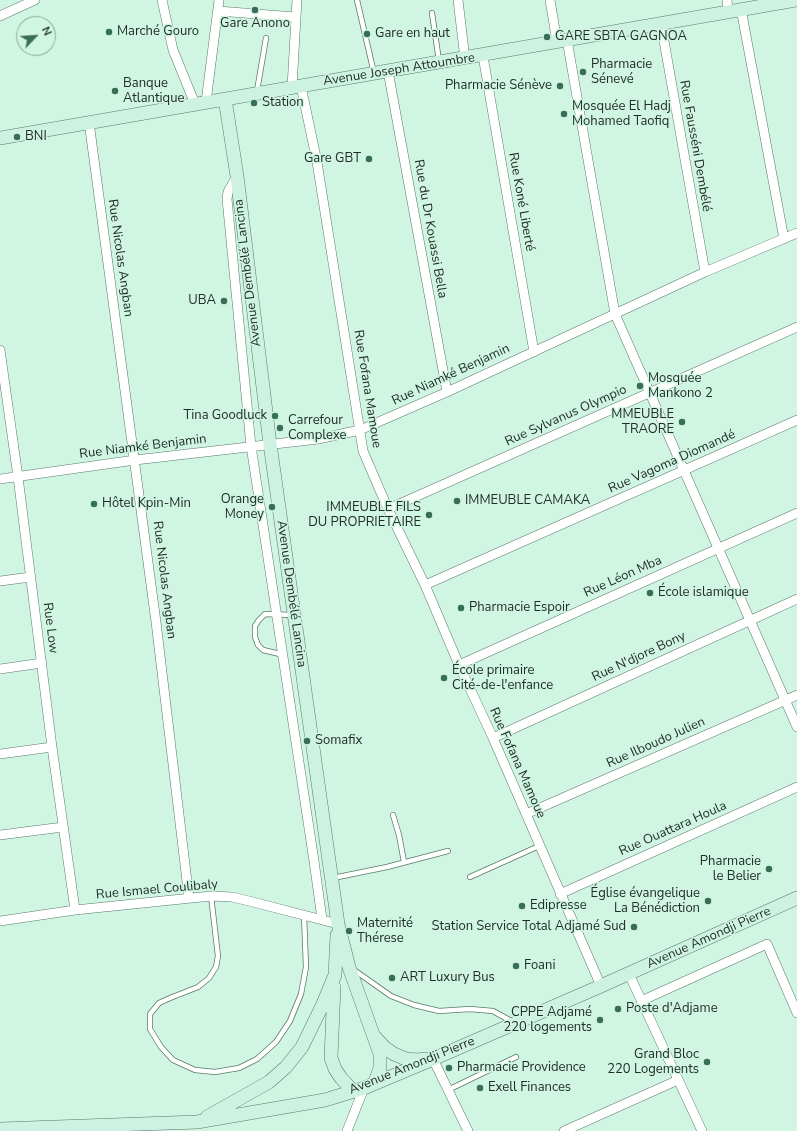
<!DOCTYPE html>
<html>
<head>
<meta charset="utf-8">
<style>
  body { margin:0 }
  #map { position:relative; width:797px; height:1131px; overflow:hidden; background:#d1f5e3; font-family:"Nunito Sans",sans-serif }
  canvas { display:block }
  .north { position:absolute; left:16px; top:16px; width:40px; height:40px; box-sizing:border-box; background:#d1f5e3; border:1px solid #8aa598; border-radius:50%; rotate:65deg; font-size:11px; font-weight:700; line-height:16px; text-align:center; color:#202e27 }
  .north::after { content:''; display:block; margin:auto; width:14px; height:18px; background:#376e55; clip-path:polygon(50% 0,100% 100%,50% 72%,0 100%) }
</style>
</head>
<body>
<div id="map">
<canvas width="797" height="1131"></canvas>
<div class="north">N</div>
</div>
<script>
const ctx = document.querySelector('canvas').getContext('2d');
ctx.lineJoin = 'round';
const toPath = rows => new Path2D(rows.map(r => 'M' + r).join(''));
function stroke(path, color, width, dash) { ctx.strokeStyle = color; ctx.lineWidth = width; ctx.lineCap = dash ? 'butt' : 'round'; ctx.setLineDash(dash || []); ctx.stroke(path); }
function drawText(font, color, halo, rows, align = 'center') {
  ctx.font = font + ' "Nunito Sans",sans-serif'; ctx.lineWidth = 3; ctx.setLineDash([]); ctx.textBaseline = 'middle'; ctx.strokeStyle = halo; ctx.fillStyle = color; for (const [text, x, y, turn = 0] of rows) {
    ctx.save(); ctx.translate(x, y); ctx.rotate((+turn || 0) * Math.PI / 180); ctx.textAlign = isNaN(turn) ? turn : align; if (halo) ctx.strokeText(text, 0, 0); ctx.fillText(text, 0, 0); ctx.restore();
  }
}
const lane = toPath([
  [357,0,374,73],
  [432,13,439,61],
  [257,91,266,38],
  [284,655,263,650,258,645,255,637,255,626,259,620,265,614,292,615],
  [393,815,399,835,404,862],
  [470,877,539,846],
  [333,878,387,867,448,851],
  [211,896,218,956,216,967,209,978,198,987,170,998,159,1003,150,1014,150,1029,161,1047,173,1060,195,1070,215,1072,239,1068,257,1059,276,1042,290,1021,301,994,306,967,304,915],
  [354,970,391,996,414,1005,439,1011,470,1009,493,1011,513,1022],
  [448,1090,516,1057]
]);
const street = toPath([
  [162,0,173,50,195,104],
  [458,0,465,59],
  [550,0,557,42],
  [727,0,728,12],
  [741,9,784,239],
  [218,11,295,17],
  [0,16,35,0],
  [661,24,705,272],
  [567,40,615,314,797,727],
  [483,56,534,352],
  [388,71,447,392],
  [301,86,317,162,363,451,388,509,425,585,459,665,493,738,601,986],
  [292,87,297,0],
  [206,102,219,0],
  [89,122,156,622,189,898],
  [237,176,228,192,227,199,251,446,314,861,322,919],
  [0,350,18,477,52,747,75,910],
  [0,479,135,460,318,439,360,430,447,392,705,272,797,233],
  [388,509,797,327],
  [0,581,31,577],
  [425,585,797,420],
  [459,665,797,513],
  [0,669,42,663],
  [493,738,797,599],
  [0,754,52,747],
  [526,814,797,695],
  [0,835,63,827],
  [560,894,797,787],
  [0,921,75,910,211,896,232,897,249,901,338,924],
  [629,974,702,1131],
  [641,1001,767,944,797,1013],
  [433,1059,468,1131],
  [347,1131,364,1088],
  [564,1131,678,1080]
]);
const secondary = toPath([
  [225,99,237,176,270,444,338,924,349,967,380,1054,380,1068,375,1082],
  [0,138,797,0],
  [334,987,331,1058,335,1069,341,1078,353,1091],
  [375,1037,384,1047,394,1054,406,1059,417,1060,425,1059],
  [207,1117,269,1082,286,1067,302,1047,323,1004,335,975,337,935],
  [0,1129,197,1122,325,1100,364,1088,433,1059,601,986,797,898]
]);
stroke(lane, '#597969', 6);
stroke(street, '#597969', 10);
stroke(secondary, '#597969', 14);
stroke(lane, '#fff', 4.5);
stroke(street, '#fff', 9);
stroke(secondary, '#cdf2e2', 13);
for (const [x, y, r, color] of [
  [255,10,4,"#376e55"],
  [109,32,4,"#376e55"],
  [367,34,4,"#376e55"],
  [547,37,4,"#376e55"],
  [583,72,4,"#376e55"],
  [560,86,4,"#376e55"],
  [115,91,4,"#376e55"],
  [254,103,4,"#376e55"],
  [564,114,4,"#376e55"],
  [17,137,4,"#376e55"],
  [369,159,4,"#376e55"],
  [224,301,4,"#376e55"],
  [640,386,4,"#376e55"],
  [275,416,4,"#376e55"],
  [682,422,4,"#376e55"],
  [280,428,4,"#376e55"],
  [457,501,4,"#376e55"],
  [94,504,4,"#376e55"],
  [272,507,4,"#376e55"],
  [429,515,4,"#376e55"],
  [650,593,4,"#376e55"],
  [461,608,4,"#376e55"],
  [444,678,4,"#376e55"],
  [307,741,4,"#376e55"],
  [769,869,4,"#376e55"],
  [708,901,4,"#376e55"],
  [522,906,4,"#376e55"],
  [634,927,4,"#376e55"],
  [349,931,4,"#376e55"],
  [516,966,4,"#376e55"],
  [392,978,4,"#376e55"],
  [618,1009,4,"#376e55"],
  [600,1020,4,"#376e55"],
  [707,1062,4,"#376e55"],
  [449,1068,4,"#376e55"],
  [480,1088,4,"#376e55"]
]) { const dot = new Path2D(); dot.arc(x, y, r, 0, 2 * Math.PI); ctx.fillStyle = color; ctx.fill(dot); stroke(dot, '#d1f5e3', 1.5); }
drawText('13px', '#202e27', '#d1f5e3', [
  ["Gare Anono",255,24,"center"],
  ["Marché Gouro",117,32],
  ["Gare en haut",375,34],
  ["GARE SBTA GAGNOA",555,37],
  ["Pharmacie",591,65],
  ["Sénevé",591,80],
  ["Banque",123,84],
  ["Atlantique",123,99],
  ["Pharmacie Sénève",552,86,"right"],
  ["Station",262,103],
  ["Mosquée El Hadj",572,107],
  ["Mohamed Taofiq",572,122],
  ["BNI",25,137],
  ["Gare GBT",361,159,"right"],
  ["UBA",216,301,"right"],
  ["Mosquée",648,379],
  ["Mankono 2",648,394],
  ["MMEUBLE",674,415,"right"],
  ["TRAORE",674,430,"right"],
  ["Tina Goodluck",267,416,"right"],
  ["Carrefour",288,421],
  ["Complexe",288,436],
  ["Orange",264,500,"right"],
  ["Money",264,515,"right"],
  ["IMMEUBLE CAMAKA",465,501],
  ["Hôtel Kpin-Min",102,504],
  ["IMMEUBLE FILS",421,508,"right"],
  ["DU PROPRIETAIRE",421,523,"right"],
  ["École islamique",658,593],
  ["Pharmacie Espoir",469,608],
  ["École primaire",452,671],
  ["Cité-de-l'enfance",452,686],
  ["Somafix",315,741],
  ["Pharmacie",761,862,"right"],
  ["le Belier",761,877,"right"],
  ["Église évangelique",700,894,"right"],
  ["La Bénédiction",700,909,"right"],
  ["Edipresse",530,906],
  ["Maternité",357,924],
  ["Thérese",357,939],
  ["Station Service Total Adjamé Sud",626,927,"right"],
  ["Foani",524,966],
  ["ART Luxury Bus",400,978],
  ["Poste d'Adjame",626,1009],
  ["CPPE Adjamé",592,1013,"right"],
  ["220 logements",592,1028,"right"],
  ["Grand Bloc",699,1055,"right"],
  ["220 Logements",699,1070,"right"],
  ["Pharmacie Providence",457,1068],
  ["Exell Finances",488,1088]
], 'left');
drawText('13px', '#202e27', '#d1f5e3', [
  ["Avenue Joseph Attoumbre",399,70,-9],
  ["Rue Fausséni Dembélé",695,146,80],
  ["Rue Koné Liberté",521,202,80],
  ["Rue du Dr Kouassi Bella",430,229,80],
  ["Rue Nicolas Angban",120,258,82],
  ["Avenue Dembélé Lancina",248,273,-97],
  ["Rue Niamké Benjamin",451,375,-25],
  ["Rue Fofana Mamoue",367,389,81],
  ["Rue Sylvanus Olympio",566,416,-24],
  ["Rue Niamké Benjamin",143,447,-7],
  ["Rue Vagoma Diomandé",672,462,-24],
  ["Rue Léon Mba",623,577,-24],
  ["Rue Nicolas Angban",164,580,83],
  ["Avenue Dembélé Lancina",291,594,82],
  ["Rue Low",50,628,83],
  ["Rue N'djore Bony",639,657,-25],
  ["Rue Ilboudo Julien",656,743,-24],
  ["Rue Fofana Mamoue",517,763,66],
  ["Rue Ouattara Houla",673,829,-24],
  ["Rue Ismael Coulibaly",157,890,-5],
  ["Avenue Amondji Pierre",709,938,-24],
  ["Avenue Amondji Pierre",412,1066,-22]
]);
</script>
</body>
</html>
